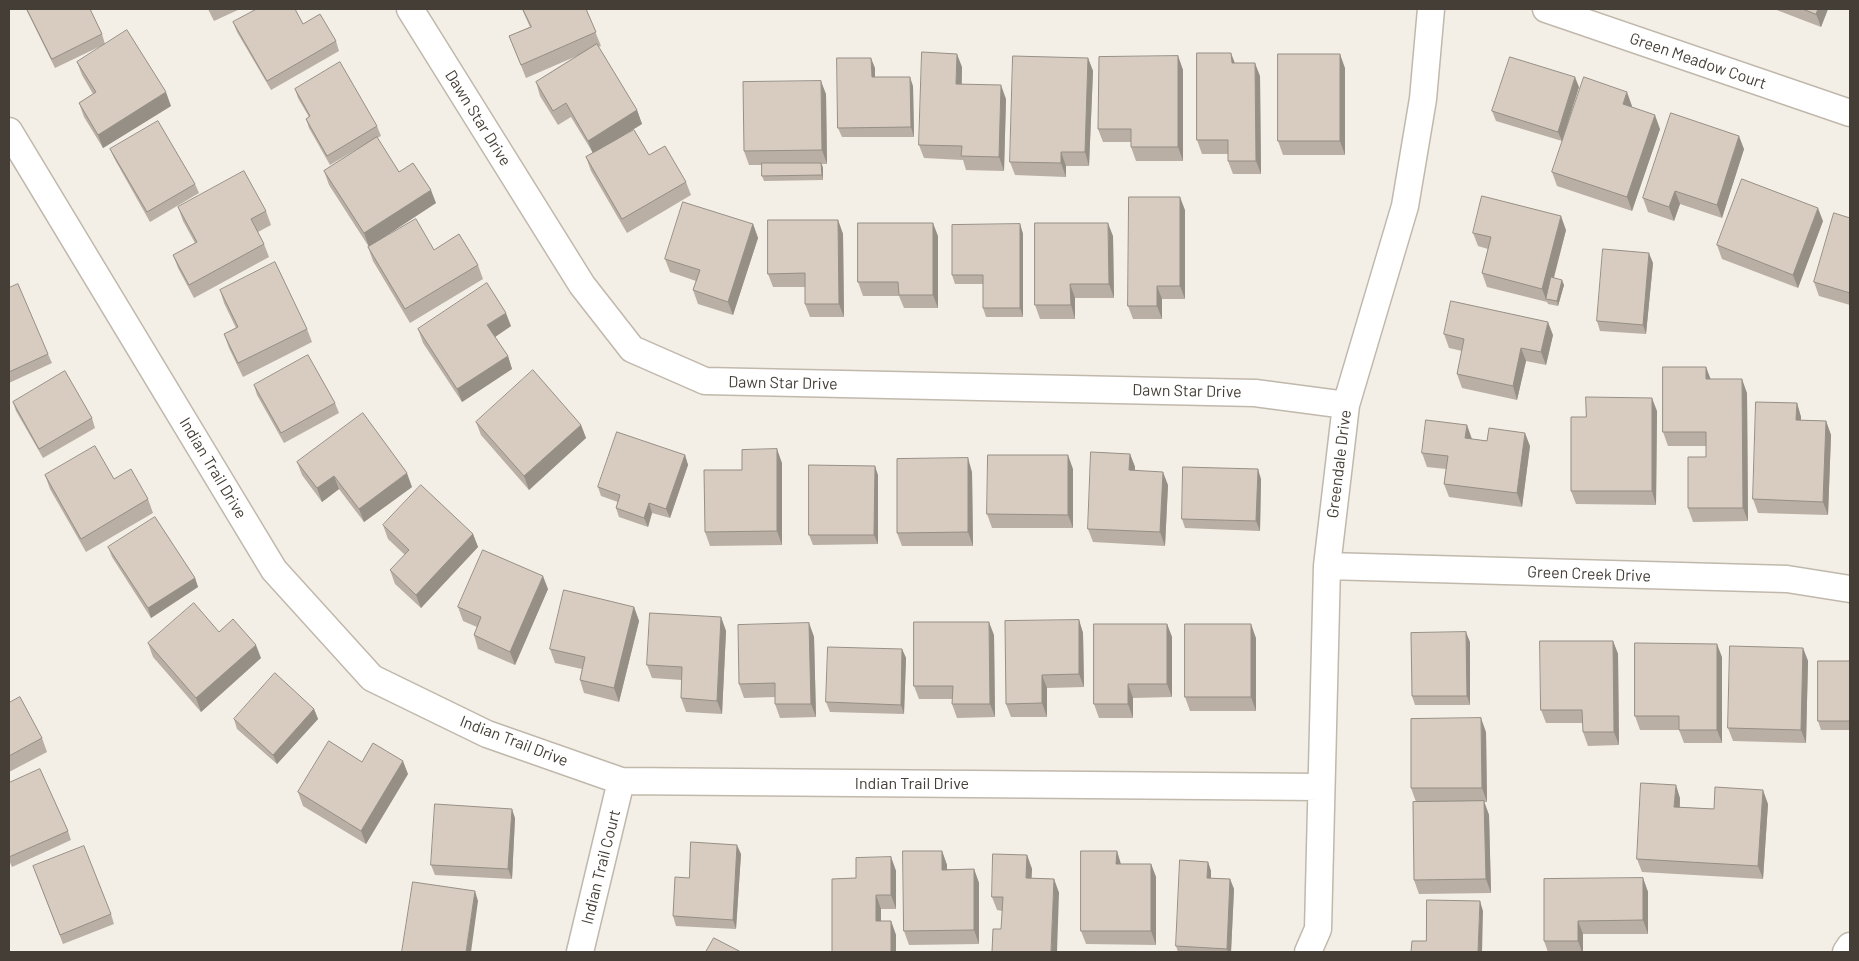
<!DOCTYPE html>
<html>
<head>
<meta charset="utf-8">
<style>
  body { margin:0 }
  #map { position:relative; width:1859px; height:961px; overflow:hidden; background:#f3eee6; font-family:Barlow,sans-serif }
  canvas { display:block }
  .frame { position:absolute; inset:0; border:10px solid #453e36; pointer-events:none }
</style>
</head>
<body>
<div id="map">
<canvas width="1859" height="961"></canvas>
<div class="frame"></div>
</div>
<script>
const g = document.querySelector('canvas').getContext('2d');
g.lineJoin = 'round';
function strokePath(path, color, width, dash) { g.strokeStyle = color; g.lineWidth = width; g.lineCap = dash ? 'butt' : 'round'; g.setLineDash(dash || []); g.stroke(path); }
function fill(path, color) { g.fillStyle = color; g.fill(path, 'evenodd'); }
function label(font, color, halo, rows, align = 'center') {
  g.font = font + ' Barlow,sans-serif'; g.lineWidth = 5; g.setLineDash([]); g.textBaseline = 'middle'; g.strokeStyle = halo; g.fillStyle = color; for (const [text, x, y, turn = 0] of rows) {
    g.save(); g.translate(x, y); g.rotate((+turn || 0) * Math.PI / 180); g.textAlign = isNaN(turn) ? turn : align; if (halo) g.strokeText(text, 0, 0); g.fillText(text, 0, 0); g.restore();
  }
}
const minor = new Path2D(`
  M410 9 582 285 632 349 705 381 1255 393 1346 405
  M1546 9 1850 113
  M9 131 274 570 372 678 487 734 621 781 1320 787
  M1327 566 1787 579 1850 589
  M580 952 621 781
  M1308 952 1318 929 1327 566 1346 405 1405 206 1423 99 1431 9
  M1846 952 1850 946`);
strokePath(minor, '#c1b8ac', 29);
strokePath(minor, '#fff', 26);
fill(new Path2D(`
  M26 9H90L102 34 105 44 55 68Z
  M208 9H240L214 21Z
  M522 9H586L601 46 598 47 637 110 642 124 616 140 649 155 686 182 691 195 627 233 591 171 586 157 593 153 571 117 558 125 540 96 536 82 579 55 526 78 509 36 530 27Z
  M1774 9H1828L1821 27Z
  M233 22 303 24 336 41 339 51 271 90 237 32Z
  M1178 56 1183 70V161H1136L1131 147V142H1103L1098 129Z
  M1088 58 1093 71 1089 166H1066V177L1015 175 1010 162Z
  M77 62 171 106 103 148 84 117 79 103 93 94 82 75Z
  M1235 63 1260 76 1261 174H1233L1228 161V154H1202L1197 140Z
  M962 67V84L1006 99 1004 171 966 170 963 160 924 158 919 145Z
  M875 68V77L913 86 914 137H842L838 128Z
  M1345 68V155H1283L1278 141Z
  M1579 87 1562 141 1496 121 1492 111Z
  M295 89 377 126 381 136 377 138 399 172 436 203 369 247 329 185 324 171 367 143 330 165 309 128 306 119 309 117 298 98Z
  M826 94 827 164H822L823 168V180L764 181 762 176V165H749L744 151Z
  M1632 106V107L1660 129 1632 211 1557 186 1552 172Z
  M110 149 195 184 199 193 150 222 114 158Z
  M1744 149 1722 218 1680 204 1674 221 1648 212 1643 198Z
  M178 207 266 211 271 225 258 232 264 244 269 257 194 298 178 268 173 255 195 243 183 221Z
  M1185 210V299H1162V319H1133L1128 306Z
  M1850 218V305L1819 296 1814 282Z
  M838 220 843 234 844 317H810L805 304V287H773L768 274Z
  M1823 221 1798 288 1722 259 1717 245Z
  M753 224 758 238 733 315 698 304 693 290 696 281 670 272 665 259Z
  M1020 224 1023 234V317H986L983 308V284H955L952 275Z
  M1566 230 1554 278 1564 285 1558 306 1548 304 1547 302 1487 287 1482 273 1488 249 1478 246 1473 233Z
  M938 236V308H904L899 296H863L858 282Z
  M1113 236 1114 298H1075V319H1040L1035 305Z
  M368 247 478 265 483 279 410 323 373 261Z
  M1653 263 1646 334 1600 331 1597 321Z
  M9 288 48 354 52 363 9 383Z
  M220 290 307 329 312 342 243 377 229 348 224 334 236 328 224 303Z
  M511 326 495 337 508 356 512 369 462 402 423 343 418 329Z
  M1444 334 1553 335 1546 365 1526 361 1517 400 1462 388 1457 374 1462 351 1449 348Z
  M1706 367 1710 379 1747 393 1748 521 1693 522 1688 508 1706 457V446H1668L1663 432Z
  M254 385 335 403 339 413 284 443 257 395Z
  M13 402 92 418 95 428 43 458 16 411Z
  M1797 403 1801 417V420L1826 421 1831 435 1828 515 1758 513 1753 499Z
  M1657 411 1656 505 1576 504 1571 491 1586 417Z
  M476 422 581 425 586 438 529 490 481 435Z
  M1472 439 1530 446 1522 507 1449 497 1444 484 1446 469 1427 467 1422 453Z
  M1130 454 1135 467V470L1168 485 1165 546 1093 542 1088 529Z
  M685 455 688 465 670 518 652 513 648 527 619 517 616 508 618 502 601 496 598 487Z
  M297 462 412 487 364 522 339 489 322 502 302 475Z
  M782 463V545L710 546 705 532 742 470Z
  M1073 469V528H992L987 514Z
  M972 472 973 546H902L897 533Z
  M45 475 114 479 148 499 153 513 86 552 50 489Z
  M878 475V544L813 545 809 535Z
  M1261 479 1260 531 1185 528 1182 519Z
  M383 525 473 534 478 547 421 608 395 584 390 570 405 555 388 539Z
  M108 547 195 578 198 587 151 618 112 557Z
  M548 589 515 665 478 649 474 635 477 627 463 621 458 607Z
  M634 607 639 621 619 702 584 693 580 680 582 669 555 663 550 649Z
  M721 617 726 631 722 714 686 712 681 698 682 680 652 678 647 665Z
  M1079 620 1083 633 1084 687 1047 688V717H1011L1006 704Z
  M809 623 814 637 816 717 780 718 775 704V697L744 698 739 684Z
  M1167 624 1172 637V697L1133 698V718H1099L1094 704Z
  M219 632 261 658 201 712 153 657 148 643Z
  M994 635 995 717 957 718 952 704 953 699H919L914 686Z
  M1256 638V711H1190L1185 697Z
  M1613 641 1618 654 1619 745 1588 746 1583 732V723H1546L1541 710Z
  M1470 642V705H1415L1412 696Z
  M1803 648 1808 661 1806 743 1733 741 1728 728Z
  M902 649 906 658 904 714 830 712 826 702Z
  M1722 657V743H1684L1679 730H1640L1635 716Z
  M1850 661V730H1821L1818 721Z
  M9 703 42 738 47 752 9 772Z
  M314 709 318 719 277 764 237 729 234 719Z
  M1486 732 1487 802H1484L1489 815 1491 893 1419 894 1414 880 1416 802 1411 788Z
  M408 774 366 844 303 806 298 792Z
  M9 783 68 831 71 840 12 867 9 860Z
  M1680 798V807L1714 809 1768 804 1763 879 1642 872 1637 859Z
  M515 818 512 879 435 875 431 865Z
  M942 851 947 865V869H974L979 883V944L909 945 904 931Z
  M1117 851 1121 864H1151L1156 877V945L1086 944 1081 931Z
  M741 854 736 929 676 926 673 916 689 878Z
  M1027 855 1032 869 1031 878 1054 879 1059 893 1002 911 997 910 992 897Z
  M891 857 896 871V909H881V921H891L896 935V952L856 878Z
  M1208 862 1211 871V878L1230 879 1234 889 1231 952H1178L1176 946Z
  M33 866 111 914 114 924 63 944Z
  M1643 878 1648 892V934H1583V952H1548L1544 941Z`), '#b9afa4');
fill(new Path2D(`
  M1818 9H1828L1821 27 1816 14Z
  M1231 53 1236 66 1232 63Z
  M957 54 962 67 961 97 956 84Z
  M1340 54 1345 68V155L1340 141Z
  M1178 56 1183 70V161L1178 147Z
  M871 58 875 68V86L872 77Z
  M1088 58 1093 71 1089 166 1085 152Z
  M1255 63 1260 76 1261 174 1256 161Z
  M910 77 913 86 914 137 911 127Z
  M1575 77 1579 87 1562 141 1558 132Z
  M821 81 826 94 827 164 822 150Z
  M1001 85 1006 99 1004 171 999 157Z
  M166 92 171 106 103 148 98 135Z
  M1627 92 1632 106 1628 118 1623 104Z
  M637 110 642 124 593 154 588 141Z
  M1655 115 1660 129 1632 211 1627 197Z
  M1739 136 1744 149 1722 218 1717 205Z
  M1061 152 1066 166V177L1061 163Z
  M821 163 823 168V180L822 175Z
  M431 190 436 203 369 247 364 233Z
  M1675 191 1680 204 1674 221 1669 207Z
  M1180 197 1185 210V299L1180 286Z
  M1818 208 1823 221 1798 288 1793 275Z
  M1561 216 1566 230 1548 299H1546L1542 289Z
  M838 220 843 234 844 317 839 304Z
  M933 223 938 236V308L933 295Z
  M1108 223 1113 236 1114 298 1109 284Z
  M753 224 758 238 733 315 728 302Z
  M1020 224 1023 234V317L1020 308Z
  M1649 253 1653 263 1646 334 1643 325Z
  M1562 280 1564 285 1558 306 1557 301Z
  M1070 284 1075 298V319L1071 305Z
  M1157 286 1162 299V319L1157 306Z
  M506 313 511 326 492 339 487 325Z
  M1548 322 1553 335 1546 365 1541 352Z
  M1521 348 1526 361 1517 400 1513 386Z
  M508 356 512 369 462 402 457 389Z
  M1706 367 1711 380 1706 379Z
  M1742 379 1747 393 1748 521 1743 508Z
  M1652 398 1657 411 1656 505 1652 491Z
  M1797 403 1801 417V434L1796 420Z
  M1826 421 1831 435 1828 515 1823 502Z
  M581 425 586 438 529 490 524 476Z
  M1467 425 1472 439 1470 452 1465 438Z
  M1525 433 1530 446 1522 507 1517 493Z
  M777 449 782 463V545L777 531Z
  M1130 454 1135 467 1134 484 1129 470Z
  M685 455 688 465 670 518 666 509Z
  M1068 455 1073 469V528L1068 515Z
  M968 458 972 472 973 546 968 532Z
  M875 466 878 475V544L874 535Z
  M1258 469 1261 479 1260 531 1256 521Z
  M1163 472 1168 485 1165 546 1160 532Z
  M407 473 412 487 364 522 359 509Z
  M334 476 339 489 322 502 317 488Z
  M649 503 652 513 648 527 644 518Z
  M473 534 478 547 421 608 416 595Z
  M543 576 548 589 515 665 510 652Z
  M195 578 198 587 151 618 148 608Z
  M634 607 639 621 619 702 614 688Z
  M721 617 726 631 722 714 717 701Z
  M1079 620 1083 633 1084 687 1079 674Z
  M989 622 994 635 995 717 990 704Z
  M809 623 814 637 816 717 811 704Z
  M1167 624 1172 637V697L1167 684Z
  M1251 624 1256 638V711L1251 697Z
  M1466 632 1470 642V705L1467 696Z
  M1613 641 1618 654 1619 745 1614 732Z
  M1717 644 1722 657V743L1717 730Z
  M256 645 261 658 201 712 196 698Z
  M1803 648 1808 661 1806 743 1801 730Z
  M902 649 906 658 904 714 901 705Z
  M1042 675 1047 688V717L1042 703Z
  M1128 684 1133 698V718L1128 704Z
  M314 709 318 719 277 764 273 755Z
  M1481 718 1486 732 1487 802 1482 788Z
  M403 761 408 774 366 844 361 831Z
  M1676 785 1680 798 1679 820 1674 807Z
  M1763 790 1768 804 1763 879 1758 866Z
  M1484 801 1489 815 1491 893 1486 879Z
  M512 809 515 818 512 879 508 869Z
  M737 845 741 854 736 929 733 920Z
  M942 851 947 865V883L942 870Z
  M1117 851 1121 865 1116 864Z
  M1027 855 1032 869 1031 892 1026 878Z
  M891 857 896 871V909L891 895Z
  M1208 862 1211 871V888L1207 878Z
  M1151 864 1156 877V945L1151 931Z
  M974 869 979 883V944L974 930Z
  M1643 878 1648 892V934L1643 920Z
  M1054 879 1059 893 1057 952H1051Z
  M1230 879 1234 889 1231 952H1228L1227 949Z
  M475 891 478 901 471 952H466Z
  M876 895 881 909V935L876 921Z
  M1480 901 1483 911 1482 952H1478Z
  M891 921 896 935V952H891Z
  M1578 921 1583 934V952H1582L1578 941Z`), '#968f86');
const building = new Path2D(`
  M27 9H90L102 34 52 59Z
  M257 9H295L303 24 320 14 336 41 267 81 233 22Z
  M523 9H586L596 32 521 65 509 36 531 27Z
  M1803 9H1818L1816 14Z
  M127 30 166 92 98 135 79 103 96 92 77 62Z
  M597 44 637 110 588 141 566 103 553 111 536 82Z
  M922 52 957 54 956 84 1001 85 999 157 961 156 962 146 919 145Z
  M1197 53H1231L1232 63H1255L1256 161H1228V140H1197Z
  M1278 54H1340V141H1278Z
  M1013 56 1088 58 1085 152H1061V163L1010 162Z
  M1178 56V147H1131V129H1098L1099 57Z
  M1510 57 1575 77 1558 132 1492 111Z
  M837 58H871L872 77H910L911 127 838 128Z
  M340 62 377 126 327 156 306 119 310 116 295 89Z
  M1584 77 1627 92 1623 104 1655 115 1627 197 1552 172Z
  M821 81 822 150 744 151 743 82Z
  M1671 113 1739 136 1717 205 1675 191 1669 207 1643 198Z
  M158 121 195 184 147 212 110 149Z
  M634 130 649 155 665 146 686 182 622 219 586 157Z
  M377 137 399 172 413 163 431 190 364 233 324 171Z
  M762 163H821L822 175 762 176Z
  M244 171 266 211 251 219 264 244 189 285 173 255 197 242 178 207Z
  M1742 179 1818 208 1793 275 1717 245Z
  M1482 196 1561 216 1542 289 1482 273 1491 237 1473 233Z
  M1129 197H1180V286H1157V306H1128Z
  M683 202 753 224 728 302 693 290 700 270 665 259Z
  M1834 213 1850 218V293L1814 282Z
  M416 219 434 250 459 234 478 265 405 309 368 247Z
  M768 220H838L839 304H805V273L768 274Z
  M858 223H933V295H899L898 282H858Z
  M1035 223H1108L1109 284H1070L1071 305H1035Z
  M1020 224V308H983V275H952V225Z
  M1603 249 1649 253 1643 325 1597 321Z
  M275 262 307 329 238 363 224 334 238 327 220 290Z
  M1551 277 1562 280 1557 301 1546 299Z
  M487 283 506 313 487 325 508 356 457 389 418 329Z
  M18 284 48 354 9 372V288Z
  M1451 301 1548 322 1541 352 1521 348 1513 386 1457 374 1464 339 1444 334Z
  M308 355 335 403 281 433 254 385Z
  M1663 367H1706V379H1742L1743 508H1688V457H1706V432H1663Z
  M533 370 581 425 524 476 476 422Z
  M65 371 92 418 39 449 13 402Z
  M1586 397 1652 398V491H1571V417H1586Z
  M1756 402 1797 403 1796 420 1826 421 1823 502 1753 499Z
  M363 413 407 473 359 509 334 476 317 488 297 462Z
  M1426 420 1467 425 1465 438 1487 441 1489 428 1525 433 1517 493 1444 484 1448 456 1422 453Z
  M617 432 685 455 666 509 649 503 644 518 616 508 620 495 598 487Z
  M95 446 114 479 131 469 148 499 81 539 45 475Z
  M777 449V531L705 532 704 470H742V450Z
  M1091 452 1130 454 1129 470 1163 472 1160 532 1088 529Z
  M988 455H1068V515L987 514Z
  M968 458V532L897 533V459Z
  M809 465 875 466 874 535H809Z
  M1183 467 1258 469 1256 521 1182 519Z
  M421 485 473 534 416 595 390 570 409 550 383 525Z
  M155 517 195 578 148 608 108 547Z
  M483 550 543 576 510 652 474 635 481 617 458 607Z
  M564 590 634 607 614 688 580 680 585 657 550 649Z
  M194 603 219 632 233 619 256 645 196 698 148 643Z
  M650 613 721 617 717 701 681 698 682 667 647 665Z
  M1079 620V674L1042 675V703L1006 704 1005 621Z
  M914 622H989L990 704H952L953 686H914Z
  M809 623 811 704H775V683L739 684 738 625Z
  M1094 624H1167V684H1128V704H1094Z
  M1185 624H1251V697H1185Z
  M1466 632 1467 696H1412L1411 633Z
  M1540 641H1613L1614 732H1583L1582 710H1541Z
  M1635 643 1717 644V730H1679V716H1635Z
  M1730 646 1803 648 1801 730 1728 728Z
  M828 647 902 649 901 705 826 702Z
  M1818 661H1850V721H1818Z
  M275 673 314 709 273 755 234 719Z
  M20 697 42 738 9 756V703Z
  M1481 718 1482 788H1411V719Z
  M329 741 362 762 373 743 403 761 361 831 298 792Z
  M40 769 68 831 9 857V783Z
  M1641 783 1676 785 1674 807 1714 809 1715 787 1763 790 1758 866 1637 859Z
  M1484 801 1486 879 1414 880 1413 802Z
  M435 804 512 809 508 869 431 865Z
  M691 842 737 845 733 920 673 916 675 877 689 878Z
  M84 846 111 914 60 935 33 866Z
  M903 851H942V870L974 869V930L904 931Z
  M1081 851H1117L1116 864H1151V931H1081Z
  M993 854 1027 855 1026 878 1054 879 1051 952H992L993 929H1001L1003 897H992Z
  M891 857V895H876V921H891V952H832V879L856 878V858Z
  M1180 860 1208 862 1207 878 1230 879 1227 949 1176 946Z
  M1643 878V920L1578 921V941H1544V879Z
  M413 882 475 891 466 952H402Z
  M1427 900 1480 901 1478 952H1411L1412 941H1426Z
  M714 938 741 952H706Z`);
fill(building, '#d7ccbf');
strokePath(building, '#968f86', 1);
label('16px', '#453e36', '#fff', [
  ["Green Meadow Court",1698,61,19],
  ["Dawn Star Drive",478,118,58],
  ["Dawn Star Drive",783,383,1],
  ["Dawn Star Drive",1187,391,1],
  ["Greendale Drive",1339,464,-83],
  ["Indian Trail Drive",213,468,59],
  ["Green Creek Drive",1589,574,2],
  ["Indian Trail Drive",514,741,21],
  ["Indian Trail Drive",912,784],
  ["Indian Trail Court",601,867,-76]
]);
</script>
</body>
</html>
